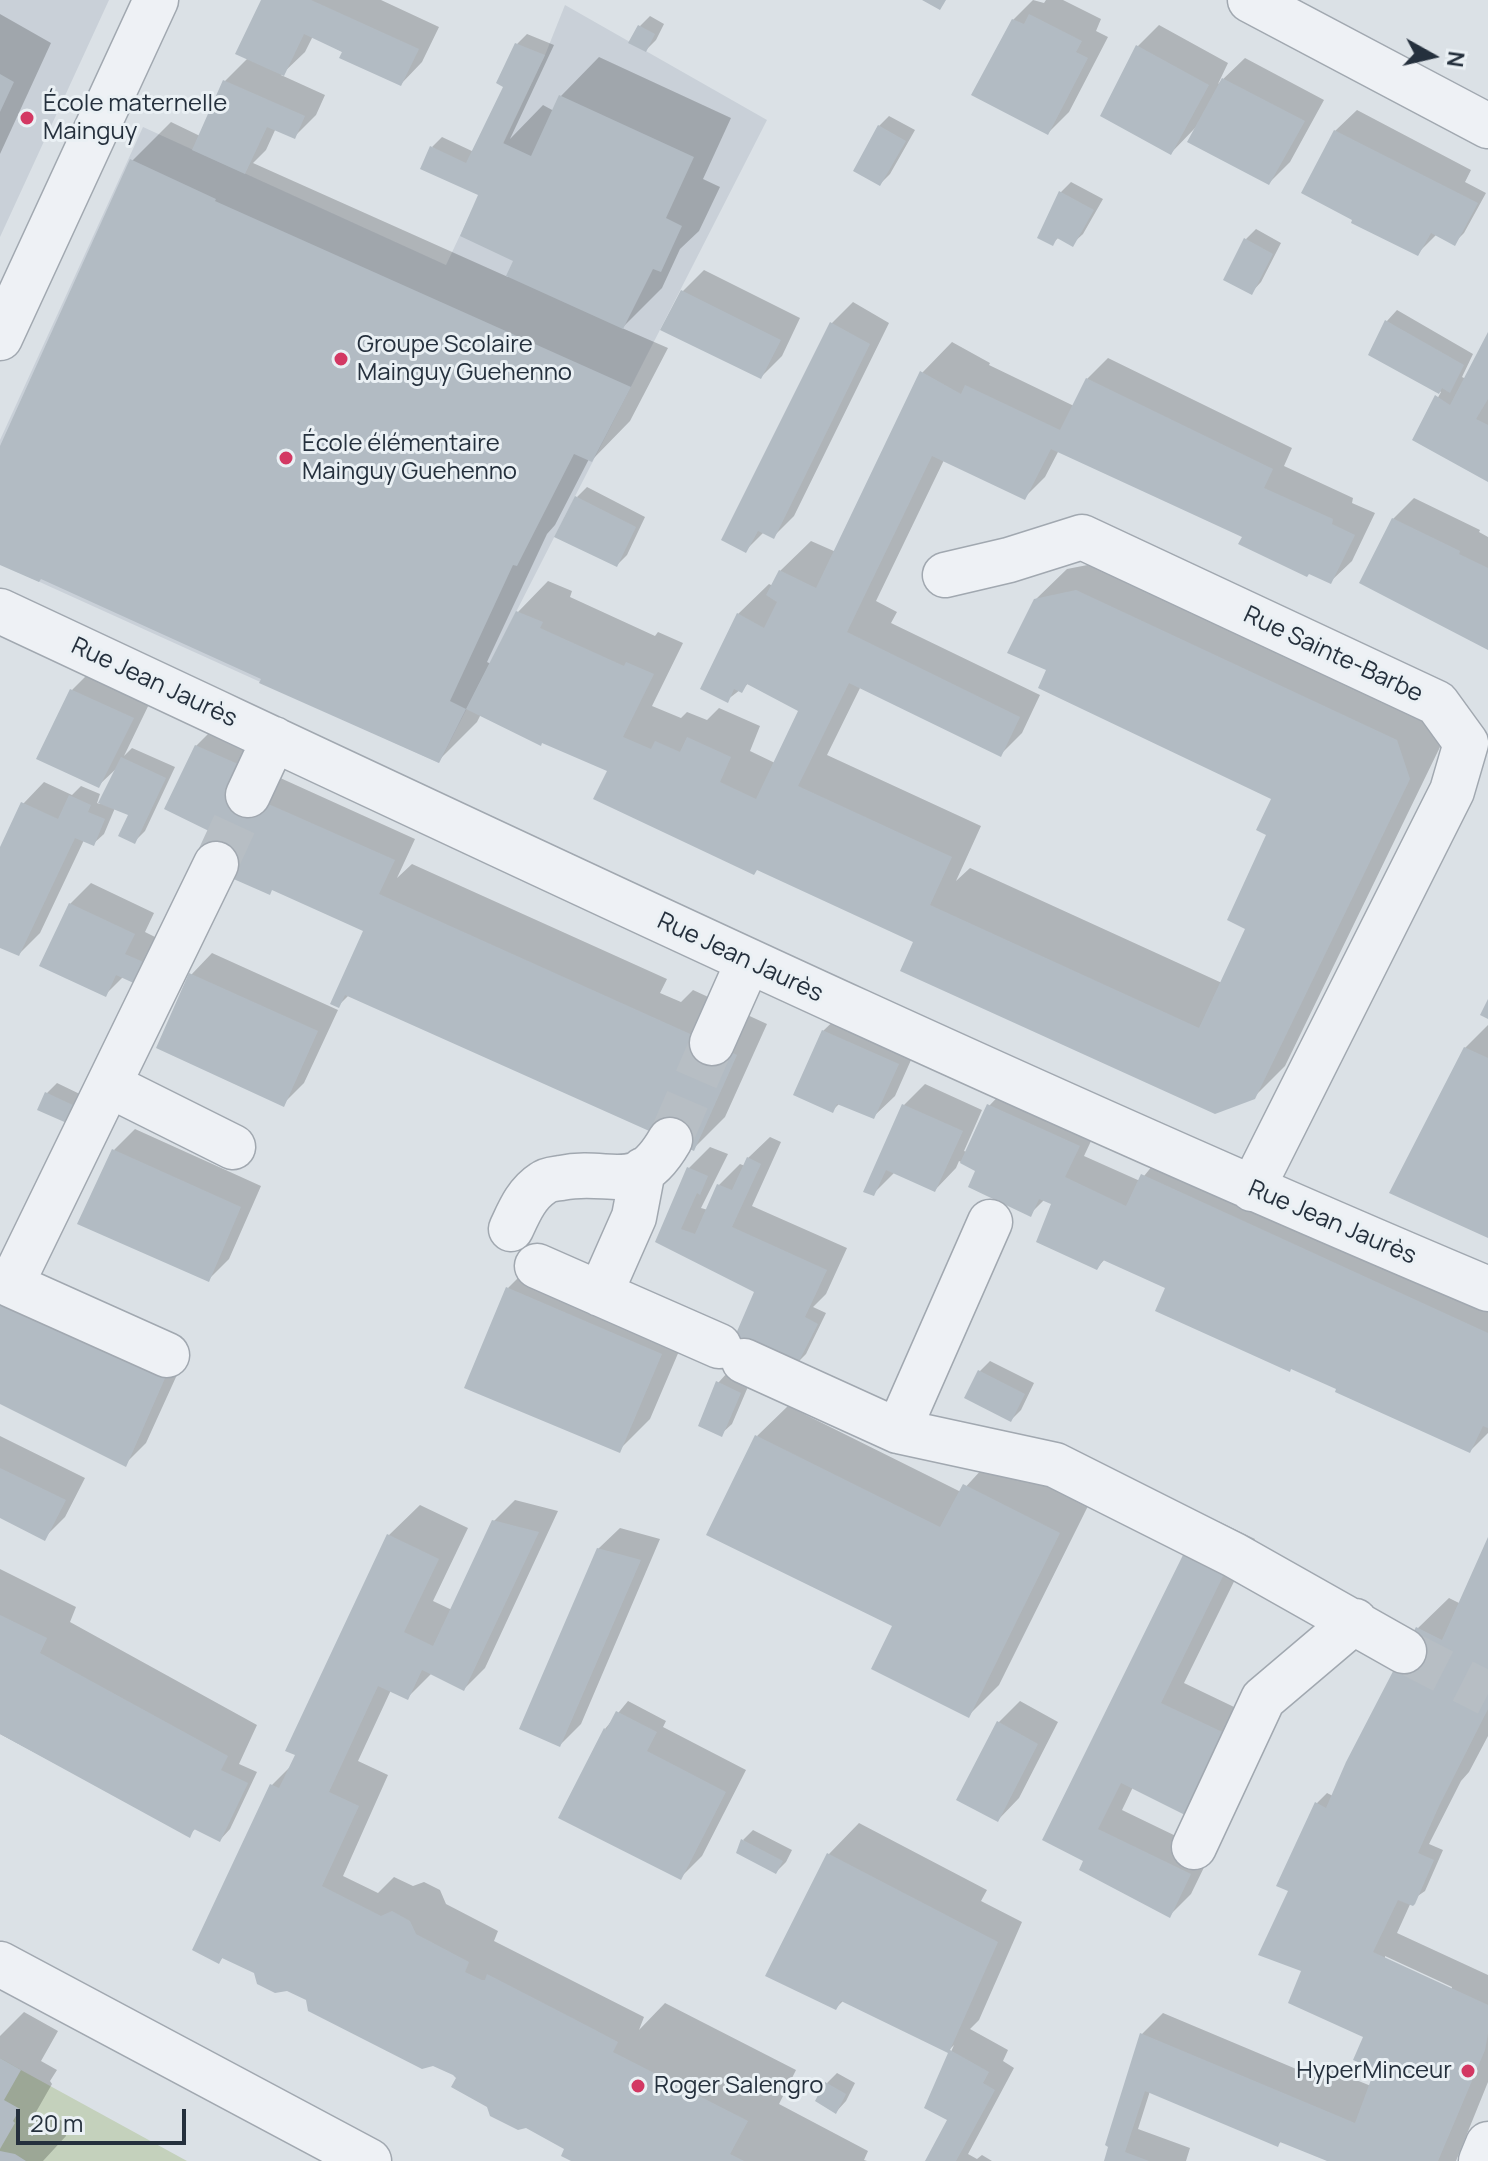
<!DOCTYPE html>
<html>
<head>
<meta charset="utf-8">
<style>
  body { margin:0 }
  #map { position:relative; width:1488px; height:2161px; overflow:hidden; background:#dbe1e6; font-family:Manrope,sans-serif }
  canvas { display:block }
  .north { position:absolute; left:1392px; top:16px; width:80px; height:80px; -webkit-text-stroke:6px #eaf0f4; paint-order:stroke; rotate:98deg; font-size:22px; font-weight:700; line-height:32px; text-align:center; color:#25303d }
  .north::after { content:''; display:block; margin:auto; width:28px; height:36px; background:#25303d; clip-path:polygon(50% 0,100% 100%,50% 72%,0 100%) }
  .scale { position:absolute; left:16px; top:2109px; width:170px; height:36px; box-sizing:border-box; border:4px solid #25303d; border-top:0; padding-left:10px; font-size:24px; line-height:28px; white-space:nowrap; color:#25303d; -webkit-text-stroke:6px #eaf0f4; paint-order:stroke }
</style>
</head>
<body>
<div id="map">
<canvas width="1488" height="2161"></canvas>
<div class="north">N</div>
<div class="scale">20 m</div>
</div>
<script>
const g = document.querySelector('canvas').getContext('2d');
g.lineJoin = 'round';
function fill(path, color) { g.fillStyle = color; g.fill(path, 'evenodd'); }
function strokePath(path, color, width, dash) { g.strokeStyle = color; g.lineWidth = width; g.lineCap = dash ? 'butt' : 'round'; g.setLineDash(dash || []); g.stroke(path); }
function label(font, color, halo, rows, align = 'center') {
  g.font = font + ' Manrope,sans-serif'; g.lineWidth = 6; g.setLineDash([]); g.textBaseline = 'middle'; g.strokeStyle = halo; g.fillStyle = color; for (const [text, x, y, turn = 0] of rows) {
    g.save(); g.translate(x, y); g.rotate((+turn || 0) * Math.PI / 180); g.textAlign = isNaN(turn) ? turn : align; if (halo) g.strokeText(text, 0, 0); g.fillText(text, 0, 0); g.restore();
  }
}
fill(new Path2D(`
  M0 0H109L0 237Z
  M565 5 767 120 439 763 0 564V440L143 127 446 265 545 55Z`), '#c9d0d8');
fill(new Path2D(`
  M0 2058 21 2070 187 2161H0Z`), '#c4d1bc');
fill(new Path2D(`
  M263 0H381L439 27 422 62 401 84 313 36 305 52 281 75 325 95 316 115 295 136 276 128 266 150 253 163 508 277 519 253 485 186 432 147 442 137 474 152 506 86 517 44 527 34 554 45 510 139 543 105 554 111 561 96 599 57 731 118 703 179 720 187 699 231 680 249 662 288 622 328 668 348 630 421 592 460 589 459 555 525 547 534 487 662 491 664 518 612 548 581 572 591 570 597 655 636 658 632 683 643 652 706 681 718 687 712 707 720 719 708 760 726 750 751 775 763 801 711 749 683 727 700 738 614 769 584 773 586 780 571 811 541 836 552 922 373 952 342 990 363 989 365 1074 406 1087 379 1108 358 1292 448 1284 466 1353 498 1352 503 1375 513 1352 561 1330 582 1245 536 1059 450 1045 477 1024 498 944 460 876 601 897 612 891 623 1040 695 1022 733 1001 754 861 686 827 755 981 826 956 881 970 868 1222 983 1248 928 1272 827 1274 798 1048 669 1035 600 1067 569 1108 561 1427 709 1440 747 1285 1066 1254 1097 758 868 609 770 481 714 477 722 438 761 264 678 41 577 0 562V448L132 161 171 122 200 136 225 81 248 58Z
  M1033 0 1044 3 1046 0H1063L1101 19 1096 31 1108 37 1069 112 1048 133 1013 20Z
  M0 14 51 43 0 154Z
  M650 16 664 24 656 40 646 50 640 26Z
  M1159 25 1228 63 1218 84 1245 58 1324 100 1290 162 1269 183 1196 127 1171 153 1102 115 1138 46Z
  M1357 110 1471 170 1465 182 1486 193 1464 233 1454 243 1437 234 1417 254 1335 131Z
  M889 116 915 130 890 174 880 184 879 126Z
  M1071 182 1103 199 1083 234 1072 244 1059 237 1052 244 1060 193Z
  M1256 229 1281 243 1261 282 1251 293 1246 239Z
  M704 270 800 318 782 356 761 377 663 329 683 291Z
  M853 302 889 323 794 516 773 537 764 532 746 550 832 323Z
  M1397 310 1473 354 1462 377 1466 379 1488 336V480L1415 439 1441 392 1370 354 1387 321Z
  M587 487 645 517 627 555 617 565 577 497Z
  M1414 498 1480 530 1479 532 1488 537V647L1393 519Z
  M93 669 153 696 124 756 132 748 175 767 145 831 135 841 130 814 115 808 104 834 93 844 84 840 40 933 19 954 0 946V852L23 804 44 782 72 795 81 786 100 794 97 803 100 804 118 767 99 785 72 690Z
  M217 725 266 747 256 767 415 839 397 878 412 864 667 979 660 993 681 1002 693 990 767 1024 725 1117 694 1148 349 995 339 1005 369 922 218 833 196 746Z
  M91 883 154 913 145 932 167 943 159 962 124 976 105 995 70 904Z
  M212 953 338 1010 304 1083 283 1104 191 975Z
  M845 1010 919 1042 895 1096 873 1117 840 1103 832 1111 823 1031Z
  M1488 1025V1236L1465 1048Z
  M57 1083 86 1097 69 1122 46 1094Z
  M925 1084 982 1110 964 1151 967 1152 989 1106 1010 1084 1099 1124 1084 1156 1140 1181 1153 1165 1488 1301V1433L1470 1451 1168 1287 1105 1259 1097 1268 1054 1203 1045 1199 1030 1214 978 1170 959 1161 956 1168 935 1190 895 1172 873 1194 904 1105Z
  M135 1129 261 1186 229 1259 208 1280 114 1150Z
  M770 1137 781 1142 752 1206 847 1248 826 1294 813 1307 826 1313 806 1354 796 1364 757 1291 658 1241 689 1168 710 1147 728 1154 701 1208 708 1210 719 1185 740 1164 745 1166 748 1158Z
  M538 1258 691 1323 650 1419 619 1450 508 1288Z
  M186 1355 146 1443 125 1464 0 1401Z
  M990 1361 1034 1383 1021 1410 1011 1420 979 1372Z
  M728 1372 750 1382 732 1424 721 1434 718 1383Z
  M788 1406 961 1492 995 1455 1090 1502 999 1685 968 1716 895 1625 757 1436Z
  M0 1436 85 1478 65 1517 44 1538 0 1516Z
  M515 1500 558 1511 485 1668 464 1689 432 1673 407 1698 391 1690 358 1761 388 1775 343 1876 378 1893 394 1877 413 1886 424 1882 440 1890 446 1904 498 1931 494 1941 644 2017 639 2030 665 2003 796 2070 779 2104 868 2151 864 2160 867 2161H576L571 2139 488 2105 454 2073 224 1956 219 1962 194 1949 272 1785 293 1764 389 1535 420 1505 468 1528 433 1601 452 1610 494 1521Z
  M1218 1521 1255 1539 1184 1683 1255 1717 1133 1787 1122 1810 1211 1853 1191 1894 1170 1915 1081 1869 1187 1552Z
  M620 1528 660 1539 581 1724 560 1745 598 1549Z
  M1488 1542V1736L1469 1772 1461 1781 1429 1844 1443 1850 1425 1891 1412 1900 1397 1933 1488 1975V2082L1456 2161H1332L1282 2141 1277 2145 1150 2091 1138 2129 1190 2148 1186 2161H1106L1142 2034 1163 2013 1320 2079 1329 2069 1371 2086 1378 2068 1365 2036 1303 1970 1290 1890 1316 1804 1327 1793 1333 1796 1418 1628 1449 1598 1461 1604ZM1385 1956 1452 1987 1451 1991 1385 1960Z
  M0 1569 76 1607 70 1622 257 1725 239 1764 257 1772 230 1829 220 1840 196 1828 189 1835 0 1734Z
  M628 1701 666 1721 663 1727 746 1770 702 1856 681 1877 605 1729Z
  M1020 1701 1058 1722 1019 1798 998 1820V1723Z
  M859 1823 987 1890 981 1901 1022 1922 979 2020 970 2029 1008 2050 1003 2061 1014 2068 968 2154 977 2159 982 2155 992 2161H927L950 2119 927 2107 954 2045 948 2051 844 2000 836 2008 778 1953 829 1854Z
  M753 1830 792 1850 786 1862 776 1872 743 1840Z
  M24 2012 58 2031 41 2061 57 2070 50 2081 52 2084 36 2112 46 2117 54 2116 62 2121 66 2136 43 2161H0V2036Z
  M837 2073 855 2083 846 2101 836 2112 827 2083Z`), '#0003');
fill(new Path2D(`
  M261 0H311L419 49 401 86 339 58 342 52 304 34 284 76 235 54Z
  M922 0H946L940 10Z
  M1029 14 1082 41 1076 52 1088 58 1048 135 971 95 1012 19 1024 24Z
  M638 25 655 34 646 52 628 43Z
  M515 43 545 55 503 143 531 156 559 95 694 157 666 218 682 226 661 272 653 269 623 329 506 276 513 261 460 236 478 195 420 169 430 146 466 163 503 87 496 83Z
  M1136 45 1209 85 1171 155 1100 116Z
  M0 74 14 82 0 112Z
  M1222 78 1305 121 1269 185 1187 142Z
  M223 80 305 116 295 139 267 127 245 174 192 150Z
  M878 125 906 141 880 186 853 171Z
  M1334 130 1478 203 1455 246 1431 233 1418 256 1351 223 1352 220 1301 193Z
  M130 159 216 199 215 201 631 387 592 462 574 454 517 566 513 565 450 701 466 709 516 611 543 622 540 628 624 666 626 662 654 674 623 737 651 749 655 741 680 752 687 737 731 757 720 782 756 799 798 711 747 684 742 693 734 689 728 703 700 689 737 613 764 628 777 602 766 595 779 570 816 588 920 371 961 394 965 385 1060 430 1086 378 1273 469 1264 488 1333 519 1332 524 1355 535 1331 584 1309 574 1307 577 1238 544 1242 537 1051 449 1025 500 932 456 847 632 1020 717 1001 757 849 683 798 786 952 857 930 905 1199 1028 1245 929 1227 920 1266 835 1256 830 1271 799 1038 688 1046 670 1007 653 1034 599 1076 590 1397 740 1410 779 1255 1099 1215 1114 900 971 913 942 757 870 754 875 593 799 607 771 542 743 541 746 466 709 439 763 259 683 261 679 41 579 39 582 0 565V446Z
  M1059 191 1094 210 1073 247 1057 238 1053 246 1037 238Z
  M1244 238 1273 254 1252 295 1223 280Z
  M681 290 781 340 761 379 660 330Z
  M1385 320 1464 365 1450 393 1442 388 1439 394 1368 355Z
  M830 322 870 344 774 539 758 531 746 553 721 540Z
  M1488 332V399L1476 419 1488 425V482L1412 440 1435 395 1450 405Z
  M575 496 636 527 617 567 554 537Z
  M1392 518 1460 551 1459 554 1488 568V650L1359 583Z
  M70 689 134 718 99 788 36 759Z
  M195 745 247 768 248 795 395 860 379 894 737 1055 694 1151 345 995 339 1008 330 1004 363 931 272 890 270 895 229 877 203 859 215 834 164 809Z
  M121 757 166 778 135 844 118 836 128 815 98 803Z
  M69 795 91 805 88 812 105 819 94 846 75 838 19 956 0 948V847L21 802 58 819Z
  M69 903 135 934 125 954 148 964 138 985 116 975 106 997 39 966Z
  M189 973 318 1031 284 1107 156 1048Z
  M1488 999V1019L1480 1015Z
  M822 1030 899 1064 874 1119 837 1104 833 1113 793 1095Z
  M1464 1047 1488 1058V1238L1389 1193Z
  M45 1092 77 1107 69 1124 37 1110Z
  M902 1104 963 1131 935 1192 886 1170 874 1196 863 1192Z
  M987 1104 1080 1146 1065 1177 1126 1206 1141 1174 1488 1333V1428L1483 1426 1470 1453 1335 1392 1336 1389 1291 1369 1290 1372 1155 1311 1165 1288 1103 1260 1097 1270 1036 1242 1051 1204 1039 1199 1031 1217 968 1187 975 1171 960 1163Z
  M112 1149 241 1207 209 1282 77 1224Z
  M747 1157 761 1164 732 1227 827 1270 805 1317 818 1324 796 1367 735 1336 754 1292 655 1242 687 1167 708 1176 700 1195 697 1193 681 1229 695 1234 717 1184 732 1190Z
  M506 1287 662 1354 620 1453 464 1388Z
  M0 1303 166 1376 126 1467 0 1404Z
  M978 1370 1025 1394 1011 1422 964 1398Z
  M716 1381 741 1393 722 1437 698 1426Z
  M755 1435 940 1527 963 1484 1060 1533 969 1718 871 1669 892 1626 706 1535Z
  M0 1468 66 1500 45 1541 0 1518Z
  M492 1520 539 1532 464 1691 422 1670 408 1700 378 1686 329 1792 359 1806 322 1886 381 1916 392 1911 410 1921 416 1934 469 1962 465 1972 482 1980H485L487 1974 578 2021 618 2042 613 2052 748 2121 730 2154 744 2161H571L561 2156 564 2149 526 2128 518 2130 490 2116 487 2107 451 2087 456 2078 453 2075 433 2066 422 2069 308 2011 306 2000 287 1991 275 1993 257 1984 254 1973 222 1958 219 1964 192 1950 270 1784 279 1788 295 1755 285 1751 387 1534 439 1559 404 1632 433 1646Z
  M1488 1537V1709L1439 1806 1418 1853 1434 1860 1415 1904 1413 1906 1398 1900 1373 1952 1488 2005V2033L1485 2050 1438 2161H1327L1280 2142 1278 2147 1145 2091 1125 2152 1149 2161H1104L1108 2147 1105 2145 1140 2033 1355 2123 1375 2069 1353 2060 1363 2037 1288 2003 1301 1971 1258 1955 1288 1891 1276 1886 1315 1802 1326 1808 1346 1762 1416 1627 1442 1640Z
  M597 1548 641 1560 560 1747 519 1729Z
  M1185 1551 1226 1570 1161 1703 1235 1738 1195 1820 1121 1783 1098 1829 1191 1874 1170 1918 1079 1870 1083 1861 1042 1840Z
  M0 1615 47 1638 40 1653 228 1756 221 1770 248 1783 220 1842 194 1829 190 1838 0 1734Z
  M616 1711 657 1732 647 1751 726 1792 681 1880 558 1818 604 1728 606 1730Z
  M997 1721 1038 1744 998 1822 956 1800Z
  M741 1839 783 1861 776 1874 736 1853Z
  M827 1853 998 1942 950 2050 989 2072 983 2083 995 2090 956 2161H925L947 2120 924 2108 948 2053 841 2001 836 2010 765 1976Z
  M0 2058 21 2070 4 2100 20 2109 13 2121 15 2123 0 2149Z
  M825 2082 846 2094 836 2114 815 2101Z
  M0 2151 15 2154 26 2161H0Z`), '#b2bbc3');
strokePath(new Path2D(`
  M216 864 248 795
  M670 1140 712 1043
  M1404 1651 1488 1694`), '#b7bec4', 44, [44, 22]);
const minor = new Path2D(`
  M1250 0 1488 126
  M0 338 156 0
  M945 575 1009 560 1082 537 1437 703 1466 743 1452 791 1252 1189
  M0 611C494 842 985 1077 1488 1289
  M248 795 274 739
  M712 1043 748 962
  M109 1085 233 1147
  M511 1229C519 1212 526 1194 543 1183 548 1179 555 1179 561 1178 612 1167 636 1199 670 1140
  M537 1266 719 1346
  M600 1294 634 1217 643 1170
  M167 1355 11 1285 216 864
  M744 1361 898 1431 1055 1465 1234 1555 1404 1651
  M898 1431 990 1222
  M1194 1847 1263 1699 1355 1621
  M0 1964 369 2161
  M1481 2161 1488 2144`);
strokePath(minor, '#a1a8b0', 47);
strokePath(minor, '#eef1f5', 44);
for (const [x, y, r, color] of [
  [27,118,8,"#d33863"],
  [341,359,8,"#d33863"],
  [286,458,8,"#d33863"],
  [1468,2071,8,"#d33863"],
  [638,2086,8,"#d33863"]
]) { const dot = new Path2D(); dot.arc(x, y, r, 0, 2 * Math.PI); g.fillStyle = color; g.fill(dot); strokePath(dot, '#eaf0f4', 3); }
label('24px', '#25303d', '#eaf0f4', [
  ["École maternelle",43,104],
  ["Mainguy",43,132],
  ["Groupe Scolaire",357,345],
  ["Mainguy Guehenno",357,373],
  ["École élémentaire",302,444],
  ["Mainguy Guehenno",302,472],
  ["HyperMinceur",1452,2071,"right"],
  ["Roger Salengro",654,2086]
], 'left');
label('24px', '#25303d', '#eaf0f4', [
  ["Rue Sainte-Barbe",1333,655,25],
  ["Rue Jean Jaurès",154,683,25],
  ["Rue Jean Jaurès",740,958,25],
  ["Rue Jean Jaurès",1332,1223,23]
]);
</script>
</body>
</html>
